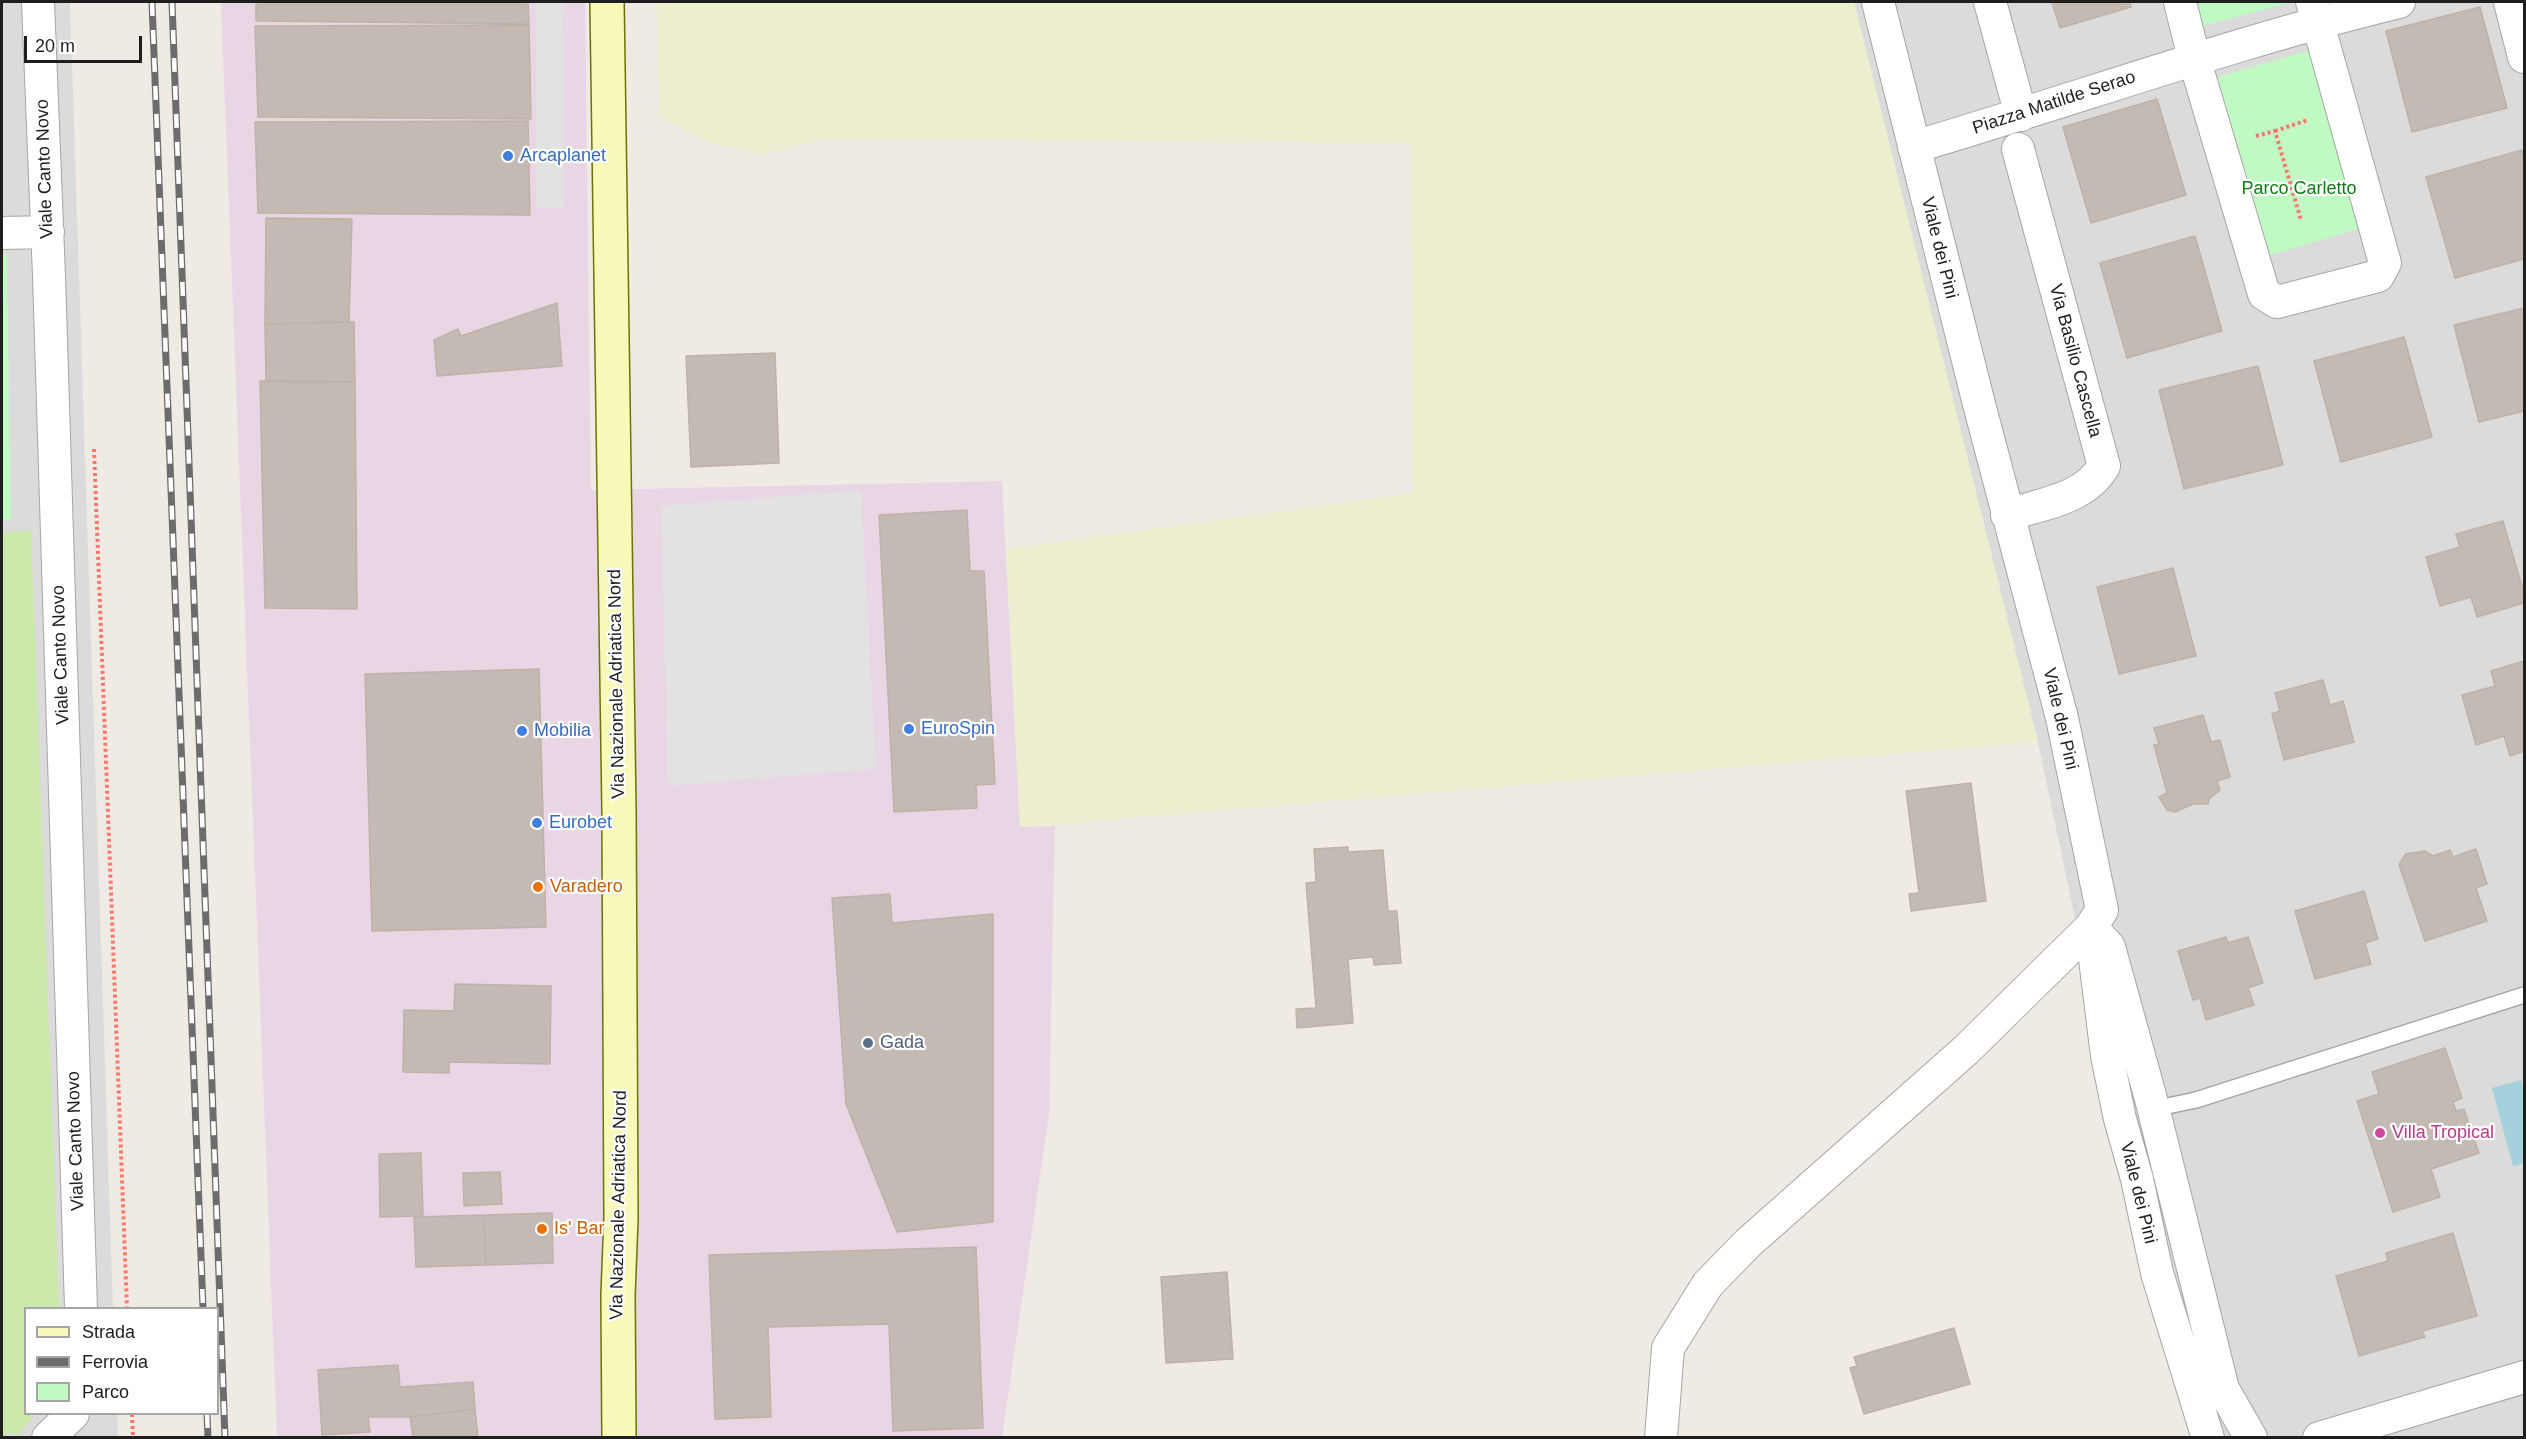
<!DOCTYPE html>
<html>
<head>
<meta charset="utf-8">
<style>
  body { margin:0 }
  #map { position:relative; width:2526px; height:1439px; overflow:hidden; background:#efebe4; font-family:Arial,sans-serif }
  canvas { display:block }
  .frame { position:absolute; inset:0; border:3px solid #1e1e1e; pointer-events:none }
  .legend { position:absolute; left:24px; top:1307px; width:195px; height:108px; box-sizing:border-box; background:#fff; border:2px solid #a5a5a5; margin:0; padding:8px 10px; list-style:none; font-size:18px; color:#1e1e1e }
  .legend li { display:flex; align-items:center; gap:12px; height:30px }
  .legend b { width:30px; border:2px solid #a5a5a5 }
  .scale { position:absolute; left:24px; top:36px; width:118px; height:27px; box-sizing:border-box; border:3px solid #1e1e1e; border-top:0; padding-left:8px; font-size:18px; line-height:21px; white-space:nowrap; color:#1e1e1e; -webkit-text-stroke:4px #fff; paint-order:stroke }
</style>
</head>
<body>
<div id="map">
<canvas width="2526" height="1439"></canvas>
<div class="frame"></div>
<ul class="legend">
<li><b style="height:8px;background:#f7f9b8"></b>Strada</li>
<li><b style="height:8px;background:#6c6c6c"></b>Ferrovia</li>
<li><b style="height:16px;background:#c1f9c4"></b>Parco</li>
</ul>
<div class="scale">20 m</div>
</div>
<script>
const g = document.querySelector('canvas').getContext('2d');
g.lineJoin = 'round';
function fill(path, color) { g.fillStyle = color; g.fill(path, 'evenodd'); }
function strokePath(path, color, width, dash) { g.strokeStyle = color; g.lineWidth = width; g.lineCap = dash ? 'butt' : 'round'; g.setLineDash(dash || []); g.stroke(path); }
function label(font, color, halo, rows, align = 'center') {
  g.font = font + ' Arial,sans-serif'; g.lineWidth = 4.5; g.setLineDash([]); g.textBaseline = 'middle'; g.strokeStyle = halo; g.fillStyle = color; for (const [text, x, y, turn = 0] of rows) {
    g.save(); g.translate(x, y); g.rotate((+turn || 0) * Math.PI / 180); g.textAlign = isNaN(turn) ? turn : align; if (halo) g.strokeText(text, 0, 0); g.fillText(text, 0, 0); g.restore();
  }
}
fill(new Path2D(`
  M2 2H70L113 1308H26V1414H117L118 1437 2 1438Z
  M1854 2H2524V1437H2189L2109 1081 2038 742Z`), '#dcdbdb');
fill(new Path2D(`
  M221 2H585L591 490 1002 481 1020 827 1055 826 1049 1114 1002 1437H277Z`), '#e8d6e5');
fill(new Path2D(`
  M657 2H1854L2038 742 1020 827 1006 549 1413 493 1411 143 825 139 762 154 711 144 658 115Z`), '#eceecf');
fill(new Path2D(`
  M31 530 59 1308H26V1414H34L20 1434 2 1435V533Z`), '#cae9aa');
fill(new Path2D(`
  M2180 2H2292L2188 30Z
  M2315 49 2365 227 2261 258 2213 78Z
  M2 254H7L11 520 2 521Z`), '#c1f9c4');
fill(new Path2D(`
  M536 2H563L564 208H536Z
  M861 490 876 769 668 786 661 506Z`), '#e2e2e2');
fill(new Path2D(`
  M2521 1080 2524 1092V1163L2513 1166 2492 1088Z`), '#a4d1dc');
const building = new Path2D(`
  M256 2H528L529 24 256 21Z
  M2052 2H2130L2131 7 2060 28Z
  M2480 7 2507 108 2412 132 2386 31Z
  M529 25 531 119 258 117 255 26Z
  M2157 99 2186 195 2091 223 2063 127Z
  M528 121 530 215 258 213 255 122Z
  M2522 150 2524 160V259L2455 278 2426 177Z
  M266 218 352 219 349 322 265 324Z
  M2195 236 2222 331 2127 358 2100 263Z
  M557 303 562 366 437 376 434 340 458 329 461 336Z
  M2524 308V411L2479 422 2454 325Z
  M354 322 355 382 266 381 265 324Z
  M2404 337 2432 437 2341 462 2314 361Z
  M775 353 779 463 691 467 686 356Z
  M2258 366 2283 465 2184 489 2159 390Z
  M260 381 355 382 357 609 265 608Z
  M967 510 970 571H984L995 784 976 785 977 808 894 812 879 515Z
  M2503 521 2524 593V603L2477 617 2471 597 2440 606 2426 557 2460 547 2456 534Z
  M2173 568 2196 656 2119 674 2097 587Z
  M2524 661V751L2510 756 2504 736 2476 745 2462 695 2495 686 2491 671Z
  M539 669 546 927 372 931 365 674Z
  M2323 680 2330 705 2343 701 2354 742 2284 760 2272 714 2280 711 2275 693Z
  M2203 715 2211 742 2220 740 2230 777 2217 781 2220 790 2209 799 2208 804H2193L2175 812 2167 810 2159 797 2167 793 2154 745 2159 744 2154 728Z
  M1971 783 1986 901 1911 911 1909 894 1919 893 1906 791Z
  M1348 847V852L1383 850 1388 911H1397L1401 963 1374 965 1373 957 1348 959 1353 1023 1297 1028 1296 1009 1316 1008 1306 883 1316 882 1314 849Z
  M2476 849 2487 884 2476 888 2487 921 2425 941 2399 865 2401 861 2406 854 2425 851 2433 856 2450 850 2453 857Z
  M2364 891 2378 939 2365 943 2371 964 2315 979 2295 911Z
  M890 894 892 923 993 914V1222L897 1232 846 1104 832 898Z
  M2226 937 2228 943 2248 937 2263 983 2248 988 2254 1005 2206 1020 2200 998 2193 1000 2178 951Z
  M455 984 551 986 550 1064 449 1062V1073L403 1072 404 1010 454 1011Z
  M2445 1048 2462 1098 2453 1102 2456 1111 2464 1109 2479 1153 2431 1169 2440 1197 2393 1212 2357 1101 2379 1094 2372 1072Z
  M421 1153 423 1216 380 1217 379 1154Z
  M500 1172 502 1204 464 1206 463 1173Z
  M552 1213 553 1263 486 1265 484 1215Z
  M484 1215 486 1265 416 1267 414 1217Z
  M2453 1233 2477 1316 2422 1331 2425 1337 2359 1356 2336 1276 2388 1261 2386 1253Z
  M976 1247 983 1428 893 1431 889 1324 768 1327 771 1417 715 1419 709 1255Z
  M1227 1272 1233 1359 1166 1363 1161 1277Z
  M1954 1328 1970 1384 1864 1414 1850 1368 1857 1366 1854 1357Z
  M398 1365 400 1387 473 1382 475 1409 410 1417H368L370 1432 322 1435 318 1370Z
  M475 1409 478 1438H413L410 1417Z`);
fill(building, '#c3bab3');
strokePath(building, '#c0b1a6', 1.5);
const service = new Path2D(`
  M2153 1109 2196 1100 2524 995`);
const minor = new Path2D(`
  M38 2 49 276 81 1308
  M1878 2 1979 404 2062 718 2102 910 2091 927 2107 1056 2120 1119 2137 1179 2157 1273 2208 1438
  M1990 2 2021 115
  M2180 2 2194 58 2264 294 2277 302 2378 276 2385 263 2312 2
  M2510 2 2524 57
  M1914 147C2076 99 2235 42 2399 2
  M2 233 48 232
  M2007 515C2042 504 2085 499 2104 466L2018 149
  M48 1438 73 1414
  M1661 1438 1668 1348 1708 1284 1748 1243 1966 1050 2091 927 2109 947 2151 1099 2223 1389 2251 1438
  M2319 1438 2524 1377`);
const secondary = new Path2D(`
  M607 2 619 811 621 1218 618 1295 619 1438`);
strokePath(service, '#a5a5a5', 18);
strokePath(minor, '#a5a5a5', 34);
strokePath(secondary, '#6a7405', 36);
strokePath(new Path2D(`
  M2275 131 2308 120
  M2256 136 2275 131 2301 220
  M94 449 127 1308
  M132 1414 133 1438`), '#f9776b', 4, [3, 3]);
strokePath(service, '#fff', 15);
strokePath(minor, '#fff', 32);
strokePath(secondary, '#f7f9b8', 33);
const rail = new Path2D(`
  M152 2 203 1308
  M172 2 225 1438
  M207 1414 208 1438`);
strokePath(rail, '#6c6c6c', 7);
strokePath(rail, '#fff', 4.5, [14]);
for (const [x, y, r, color] of [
  [508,156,6,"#3f7fe0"],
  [909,729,6,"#3f7fe0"],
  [522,731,6,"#3f7fe0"],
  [537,823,6,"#3f7fe0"],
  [538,887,6,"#e8710a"],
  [868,1043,6,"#5c6f8a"],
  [2380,1133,6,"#d1479c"],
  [542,1229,6,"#e8710a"]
]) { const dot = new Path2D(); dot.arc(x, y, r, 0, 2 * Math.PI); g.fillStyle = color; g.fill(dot); strokePath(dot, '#fff', 2); }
label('18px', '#1e1e1e', '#fff', [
  ["Piazza Matilde Serao",2054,103,-18],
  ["Viale Canto Novo",45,169,-92],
  ["Viale dei Pini",1939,248,76],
  ["Via Basilio Cascella",2075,361,75],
  ["Viale Canto Novo",61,655,-92],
  ["Via Nazionale Adriatica Nord",617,684,-91],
  ["Viale dei Pini",2060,719,77],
  ["Viale Canto Novo",76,1141,-92],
  ["Viale dei Pini",2138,1193,76],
  ["Via Nazionale Adriatica Nord",619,1205,-89]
]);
label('18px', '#366cbe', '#fff', [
  ["Arcaplanet",520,156],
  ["EuroSpin",921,729],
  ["Mobilia",534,731],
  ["Eurobet",549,823]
], 'left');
label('18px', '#0c7c13', '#fff', [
  ["Parco Carletto",2299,189]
]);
label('18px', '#c56008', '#fff', [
  ["Varadero",550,887],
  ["Is' Bar",554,1229]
], 'left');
label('18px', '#4e5e75', '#fff', [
  ["Gada",880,1043]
], 'left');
label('18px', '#b23c85', '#fff', [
  ["Villa Tropical",2392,1133]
], 'left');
</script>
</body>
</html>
